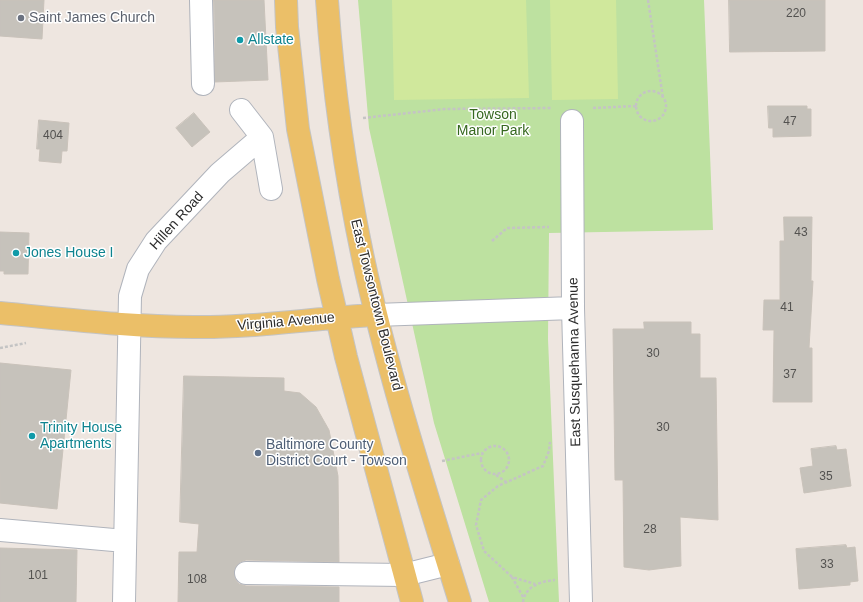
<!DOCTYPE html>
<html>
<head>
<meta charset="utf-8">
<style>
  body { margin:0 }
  canvas { display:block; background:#eee6e0 }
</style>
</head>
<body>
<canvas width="863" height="602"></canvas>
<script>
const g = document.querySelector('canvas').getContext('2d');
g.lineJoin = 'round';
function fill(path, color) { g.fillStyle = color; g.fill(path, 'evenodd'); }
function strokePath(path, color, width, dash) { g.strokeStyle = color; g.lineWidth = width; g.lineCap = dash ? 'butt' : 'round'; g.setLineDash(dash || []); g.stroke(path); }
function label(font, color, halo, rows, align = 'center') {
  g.font = font + ' Arial,sans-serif'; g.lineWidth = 3; g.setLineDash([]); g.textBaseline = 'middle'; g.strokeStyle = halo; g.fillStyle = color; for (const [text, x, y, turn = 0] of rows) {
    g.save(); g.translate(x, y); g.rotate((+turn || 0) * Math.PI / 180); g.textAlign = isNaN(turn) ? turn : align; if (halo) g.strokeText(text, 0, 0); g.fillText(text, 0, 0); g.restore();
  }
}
fill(new Path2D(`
  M358 0H704L713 230 549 233 548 339 559 602H489L434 423 369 128Z`), '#bde1a0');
fill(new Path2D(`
  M392 0H526L529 98 394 100Z
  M550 0H616L618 99 552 100Z`), '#d0e89c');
const building = new Path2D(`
  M0 0H44L42 39 0 36Z
  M214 0H264L268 80 215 82Z
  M729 0H825V51L730 52Z
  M768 106H807V109H811V136L773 137V128H769Z
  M194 113 210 132 192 147 176 128Z
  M39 120 69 123 67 151H62L61 163 39 161 40 149H37Z
  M784 217H812L811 281H813L809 348H812V402H773L774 330H763L764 300H780V241H784Z
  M0 232 29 233 28 274H4V271H0Z
  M644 322H691V334H700V378H716L718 520 680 517 681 566 649 570 624 567 623 480H615L613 329H644Z
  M0 363 71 370 57 509 0 503Z
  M184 376 284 378V391L300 393 316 407 329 430 338 476 339 562 246 560 240 562 236 566 234 573 235 579 239 584 246 586 339 587V602H178L179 552H197L199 524 180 522Z
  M836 446 837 450 846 449 851 486 804 493 800 468 813 466 811 449Z
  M846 545 847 548 855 547 858 581 850 582V585L799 589 796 549Z
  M0 548 77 550 76 602H0Z`);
fill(building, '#c6c2bb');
strokePath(building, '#c9c2ba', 1);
const minor = new Path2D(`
  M201 0 203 84
  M241 110 262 137 271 189
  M572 121 573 308 581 602
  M376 315 573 308
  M0 530 125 541
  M246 573 404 575 448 564
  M124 602 130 296 138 269 156 241 220 173 262 137`);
const major = new Path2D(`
  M286 0 287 27 298 129 328 279 346 357 412 602
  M327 0C333 87 345 173 363 258 388 374 425 489 460 602
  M0 313C65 319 129 327 194 327 255 328 315 318 376 315`);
strokePath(minor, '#b0b4bc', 24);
strokePath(major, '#c4c4c4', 24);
strokePath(new Path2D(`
  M648 0 663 98
  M636 106a15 15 0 1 1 30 0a15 15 0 1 1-30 0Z
  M593 108 636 106
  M363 118 445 109 552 108
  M492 241 507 228 549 227
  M0 348 26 343
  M481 460a14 14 0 1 1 28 0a14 14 0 1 1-28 0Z
  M442 461 482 453
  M496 475 506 482
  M512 577 484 551 476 525 481 500 498 486 543 466 549 451 550 442
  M523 597 512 577 535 584
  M523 602C525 586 542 581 555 580`), '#c4c4c4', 2.5, [3, 2]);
strokePath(minor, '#fff', 22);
strokePath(major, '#ebbf68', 22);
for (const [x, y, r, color] of [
  [21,18,4,"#6b7280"],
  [240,40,4,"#0f9aa8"],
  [16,253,4,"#0f9aa8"],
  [32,436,4,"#0f9aa8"],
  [258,453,4,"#5c6f8a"]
]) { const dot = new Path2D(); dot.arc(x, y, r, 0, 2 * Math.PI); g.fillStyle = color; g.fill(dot); strokePath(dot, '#fff', 1.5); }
label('12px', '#535250', null, [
  ["220",796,14],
  ["47",790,122],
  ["404",53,136],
  ["43",801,233],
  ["41",787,308],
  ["30",653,354],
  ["37",790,375],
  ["30",663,428],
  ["35",826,477],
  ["28",650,530],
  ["33",827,565],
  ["101",38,576],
  ["108",197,580]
]);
label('14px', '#5b616d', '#fff', [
  ["Saint James Church",29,18]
], 'left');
label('14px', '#0d838f', '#fff', [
  ["Allstate",248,40],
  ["Jones House I",24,253],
  ["Trinity House",40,428],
  ["Apartments",40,444]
], 'left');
label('14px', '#36681f', '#fff', [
  ["Towson",493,115],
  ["Manor Park",493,131]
]);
label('14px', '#2d2d2d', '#fff', [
  ["Hillen Road",177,221,-48],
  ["East Towsontown Boulevard",376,305,76],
  ["Virginia Avenue",286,322,-5],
  ["East Susquehanna Avenue",575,362,-91]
]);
label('14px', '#4e5e75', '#fff', [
  ["Baltimore County",266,445],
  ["District Court - Towson",266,461]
], 'left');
</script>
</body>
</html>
